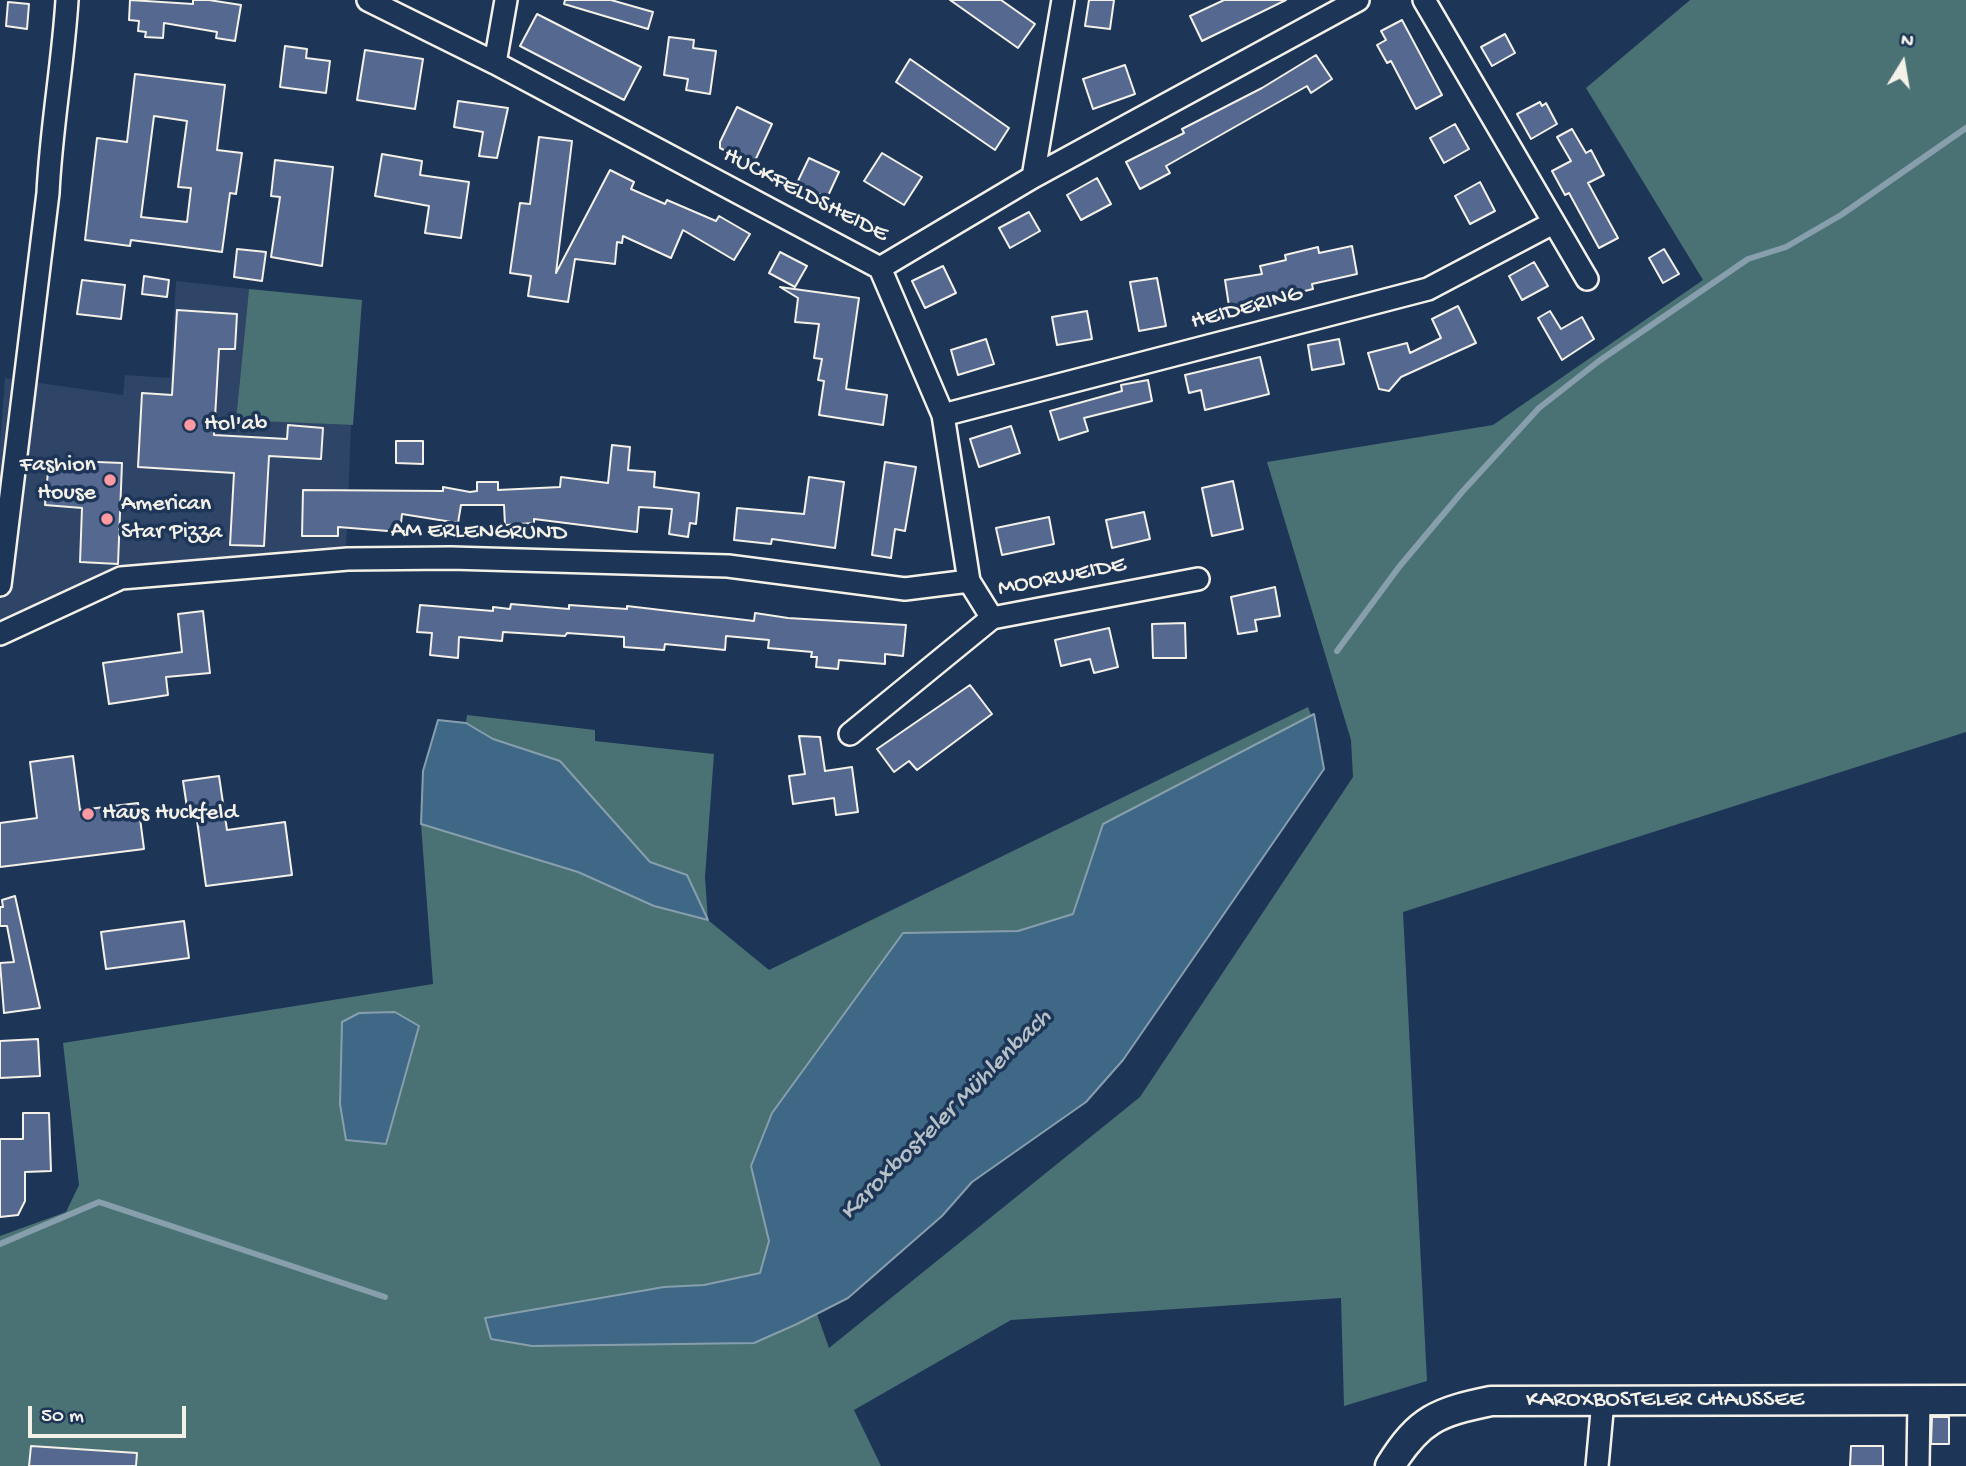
<!DOCTYPE html>
<html>
<head>
<meta charset="utf-8">
<style>
  body { margin:0 }
  #map { position:relative; width:1966px; height:1466px; overflow:hidden; background:#1d3557; font-family:"Gochi Hand",sans-serif }
  canvas { display:block }
  .north { position:absolute; left:1868px; top:28px; width:70px; height:70px; -webkit-text-stroke:5px #1d3557; paint-order:stroke; rotate:11deg; font-size:19px; font-weight:700; line-height:28px; text-align:center; color:#f4f1e8 }
  .north::after { content:''; display:block; margin:auto; width:24px; height:32px; background:#f4f1e8; clip-path:polygon(50% 0,100% 100%,50% 72%,0 100%) }
  .scale { position:absolute; left:28px; top:1406px; width:158px; height:32px; box-sizing:border-box; border:4px solid #f4f1e8; border-top:0; padding-left:9px; font-size:21px; line-height:24px; white-space:nowrap; color:#f4f1e8; -webkit-text-stroke:5px #1d3557; paint-order:stroke }
</style>
</head>
<body>
<div id="map">
<canvas width="1966" height="1466"></canvas>
<div class="north">N</div>
<div class="scale">50 m</div>
</div>
<script>
const g = document.querySelector('canvas').getContext('2d');
g.lineJoin = 'round';
function fill(path, color) { g.fillStyle = color; g.fill(path, 'evenodd'); }
function strokePath(path, color, width, dash) { g.strokeStyle = color; g.lineWidth = width; g.lineCap = dash ? 'butt' : 'round'; g.setLineDash(dash || []); g.stroke(path); }
function label(font, color, halo, rows, align = 'center') {
  g.font = font + ' "Gochi Hand",sans-serif'; g.lineWidth = 7; g.setLineDash([]); g.textBaseline = 'middle'; g.strokeStyle = halo; g.fillStyle = color; for (const [text, x, y, turn = 0] of rows) {
    g.save(); g.translate(x, y); g.rotate((+turn || 0) * Math.PI / 180); g.textAlign = isNaN(turn) ? turn : align; if (halo) g.strokeText(text, 0, 0); g.fillText(text, 0, 0); g.restore();
  }
}
fill(new Path2D(`
  M176 281 249 289 236 419 351 425 346 551 118 570 0 625V442L5 378 123 395 125 375 170 378Z`), '#2e4568');
fill(new Path2D(`
  M1690 0H1966V732L1403 912 1427 1381 1344 1406 1341 1298 1011 1320 854 1410 881 1466H0V1236L66 1212 79 1185 63 1043 433 984 421 824 578 872 654 906 707 920 687 875 650 863 560 761 493 739 466 723 467 715 595 730V741L714 754 705 877 708 920 769 970 1308 707 1311 715 1103 824 1073 914 1018 931 903 933 751 1166 769 1241 760 1273 704 1285 663 1287 485 1318 491 1339 532 1346 754 1343 817 1314 829 1348 1140 1097 1353 777 1351 740 1267 462 1493 425 1703 280 1586 88Z
  M249 289 362 300 353 425 236 420Z`), '#4a7174');
const water = new Path2D(`
  M1314 714 1324 769 1123 1060 1086 1102 972 1182 942 1216 848 1298 797 1324 754 1343 532 1346 491 1339 485 1318 664 1287 704 1285 760 1273 769 1241 751 1166 772 1113 903 933 1018 931 1073 914 1103 824Z
  M438 720 466 723 493 739 560 761 650 862 687 875 708 920 654 906 578 872 421 824 423 771Z
  M395 1012 419 1026 386 1144 346 1140 340 1104 342 1022 359 1013Z`);
fill(water, '#3f6886');
strokePath(water, '#879fad', 2);
strokePath(new Path2D(`
  M1337 651 1399 567 1462 492 1539 408 1599 361 1748 259 1786 247 1841 215 1966 128
  M0 1244 99 1202 385 1297`), '#879fad', 6);
const building = new Path2D(`
  M130 0 193 4V0H209L241 5 235 41 216 38 217 32 164 23 163 38 145 37 146 32 138 31 139 21 129 20Z
  M565 0H611L653 12 648 29 564 4Z
  M950 0H1001L1035 24 1018 48Z
  M1089 0H1114L1110 29 1085 26Z
  M1224 0H1286L1202 41 1190 16Z
  M8 2 29 4 27 29 6 26Z
  M537 14 641 67 624 100 520 46Z
  M1402 20 1442 95 1416 109 1391 61 1387 63 1377 45 1386 40 1381 31Z
  M1505 34 1515 53 1492 66 1481 47Z
  M669 37 694 40 693 48 716 51 710 94 686 90 688 79 664 75Z
  M285 46 307 49 306 58 330 61 326 93 280 87Z
  M365 50 423 59 415 109 357 100Z
  M1316 55 1332 79 1311 93 1307 86 1166 166 1170 173 1140 189 1126 162 1184 133 1182 129 1262 88Z
  M910 59 1009 128 995 150 896 82Z
  M1125 65 1135 94 1093 109 1083 79Z
  M135 74 225 85 217 150 242 153 236 194 230 193 222 252 131 240 130 246 85 240 97 138 127 142ZM154 116 187 121 178 187 191 188 187 222 141 217Z
  M458 101 508 108 497 158 479 156 483 132 454 127Z
  M1540 102 1542 106 1546 103 1557 124 1531 139 1517 114Z
  M737 107 772 124 753 165 720 148V142Z
  M1455 124 1469 149 1444 163 1430 138Z
  M1572 129 1586 153 1591 150 1604 175 1588 183 1618 238 1599 248 1569 193 1565 195 1552 171 1571 161 1557 137Z
  M539 137 572 141 556 273 610 170 634 182 631 189 665 204 667 200 716 221 719 216 750 234 734 260 683 230 671 258 623 236 622 243 617 242 615 264 575 259 568 302 528 296 531 276 510 273 520 203 530 204Z
  M882 153 922 177 904 205 864 181Z
  M382 154 422 161 420 175 469 182 461 238 425 233 429 206 375 196Z
  M809 158 839 172 827 198 797 183Z
  M275 160 333 167 322 266 271 257 280 197 271 196Z
  M1097 178 1111 204 1081 220 1067 195Z
  M1480 182 1495 211 1470 224 1455 196Z
  M1029 212 1040 231 1010 248 999 228Z
  M1352 246 1357 274 1312 284 1313 289 1268 300 1229 306 1225 280 1262 274 1260 266 1286 260 1285 255 1318 247 1319 253Z
  M237 249 266 252 262 281 234 277Z
  M1664 249 1679 274 1663 283 1649 258Z
  M780 252 807 266 795 287 769 273Z
  M1534 262 1548 286 1522 300 1509 276Z
  M943 266 956 293 925 308 912 281Z
  M144 276 169 280 167 297 142 294Z
  M1157 278 1166 326 1139 331 1130 282Z
  M82 280 125 285 121 319 77 314Z
  M780 287 859 298 846 389 887 395 883 425 819 415 824 381 818 380 822 359 814 358 819 324 795 322 798 298Z
  M1458 306 1476 343 1401 377 1389 391 1379 389 1368 353 1407 343 1410 353 1441 338 1432 319Z
  M177 310 237 314 235 349H219L214 435 287 439 288 425 323 428 321 459 269 456 264 546 230 545 234 473 138 467 142 393 172 395Z
  M1087 311 1092 339 1057 345 1052 317Z
  M1550 311 1561 329 1582 317 1594 339 1562 360 1538 318Z
  M986 339 994 364 958 375 951 350Z
  M1339 339 1344 364 1312 370 1308 345Z
  M1260 357 1269 394 1205 410 1201 390 1189 393 1185 375Z
  M1148 380 1152 401 1084 418 1088 431 1059 440 1050 411 1122 391 1121 385Z
  M1011 426 1020 453 979 467 970 439Z
  M396 441H423V464L396 463Z
  M612 445 630 447 628 470 655 472 654 487 699 493 696 524 690 523 688 537 669 534 672 509 639 507 637 532 534 519V523L505 525 504 505H461L458 523 402 514 400 532 338 527V536H302L303 490 443 491V487L470 492 477 491V482H498V490L560 487 561 477 608 483Z
  M49 460 122 463 118 564 80 562 82 508 45 505Z
  M885 462 916 467 905 531 895 529 891 558 872 555Z
  M809 477 844 482 835 548 772 539 771 544 734 540 737 508 804 514Z
  M1233 481 1243 529 1212 536 1202 488Z
  M1144 512 1150 539 1112 548 1106 520Z
  M1049 517 1054 544 1002 555 996 528Z
  M1275 587 1280 616 1255 620 1257 631 1238 634 1231 597Z
  M511 604 569 609V605L627 609V606L754 621 755 613 788 618 906 625 903 656 885 654V664L839 660 838 669 816 667 817 657H811L812 652 768 648 769 640 726 636 725 650 665 644 664 650 624 647V637L567 633 565 636 503 632 502 641 459 637 458 658 430 655 432 633 417 632 420 605 493 611V607L510 609Z
  M203 611 210 673 166 677 168 695 109 704 103 663 182 652 178 614Z
  M1185 623 1186 658H1153L1152 624Z
  M1109 628 1118 667 1094 673 1090 659 1061 666 1055 640Z
  M970 685 992 714 917 770 909 761 894 772 877 749Z
  M799 736 820 737 825 771 852 767 858 812 836 815 834 798 793 804 789 776 805 774Z
  M73 756 80 810 138 803 144 849 0 867V823L37 818 30 762Z
  M219 776 227 830 285 822 292 875 206 886 196 813 188 814 183 781Z
  M15 896 40 1008 4 1013 0 963 14 962 7 926H0V907H3L2 900Z
  M184 921 189 958 106 969 101 932Z
  M38 1039 40 1076 0 1078V1041Z
  M23 1113H49L51 1171 25 1172V1201L18 1215 0 1217V1139H23Z
  M1932 1417H1949V1444H1931Z
  M31 1446 137 1453 136 1466H29Z
  M1851 1446H1883V1466H1850Z`);
fill(building, '#556990');
strokePath(building, '#f4f1e8', 2);
const minor = new Path2D(`
  M368 0 495 63 880 268
  M1424 0 1587 279
  M495 63 506 0
  M1033 177 1063 0
  M880 268 1033 177 1358 0
  M880 268 943 415 969 581 992 618
  M943 415 1428 289 1553 223
  M0 585 48 193C51 128 63 65 67 0
  M0 634 121 578 348 559 451 558 728 566 905 589 969 581
  M850 734 992 618 1198 579
  M1597 1466 1603 1401
  M1918 1466 1919 1400`);
const tertiary = new Path2D(`
  M1390 1466C1419 1419 1438 1412 1491 1401L1966 1400`);
strokePath(minor, '#f4f1e8', 26);
strokePath(tertiary, '#f4f1e8', 33);
strokePath(minor, '#1d3557', 21);
strokePath(tertiary, '#1d3557', 28);
for (const [x, y, r, color] of [
  [190,425,7,"#ff9aa2"],
  [110,480,7,"#ff9aa2"],
  [107,519,7,"#ff9aa2"],
  [88,814,7,"#ff9aa2"]
]) { const dot = new Path2D(); dot.arc(x, y, r, 0, 2 * Math.PI); g.fillStyle = color; g.fill(dot); strokePath(dot, '#1d3557', 2.5); }
label('24px', '#f4f1e8', '#1d3557', [
  ["HUCKFELDSHEIDE",805,196,27],
  ["HEIDERING",1247,309,-15],
  ["AM ERLENGRUND",479,533,1],
  ["MOORWEIDE",1062,578,-11],
  ["KAROXBOSTELER CHAUSSEE",1665,1401]
]);
label('24px', '#f4f1e8', '#1d3557', [
  ["Hol'ab",204,425],
  ["Fashion",96,466,"right"],
  ["House",96,494,"right"],
  ["American",121,505],
  ["Star Pizza",121,533],
  ["Haus Huckfeld",102,814]
], 'left');
label('italic 26px', '#b5c1c6', '#1d3557', [
  ["Karoxbosteler Mühlenbach",947,1116,-45]
]);
</script>
</body>
</html>
